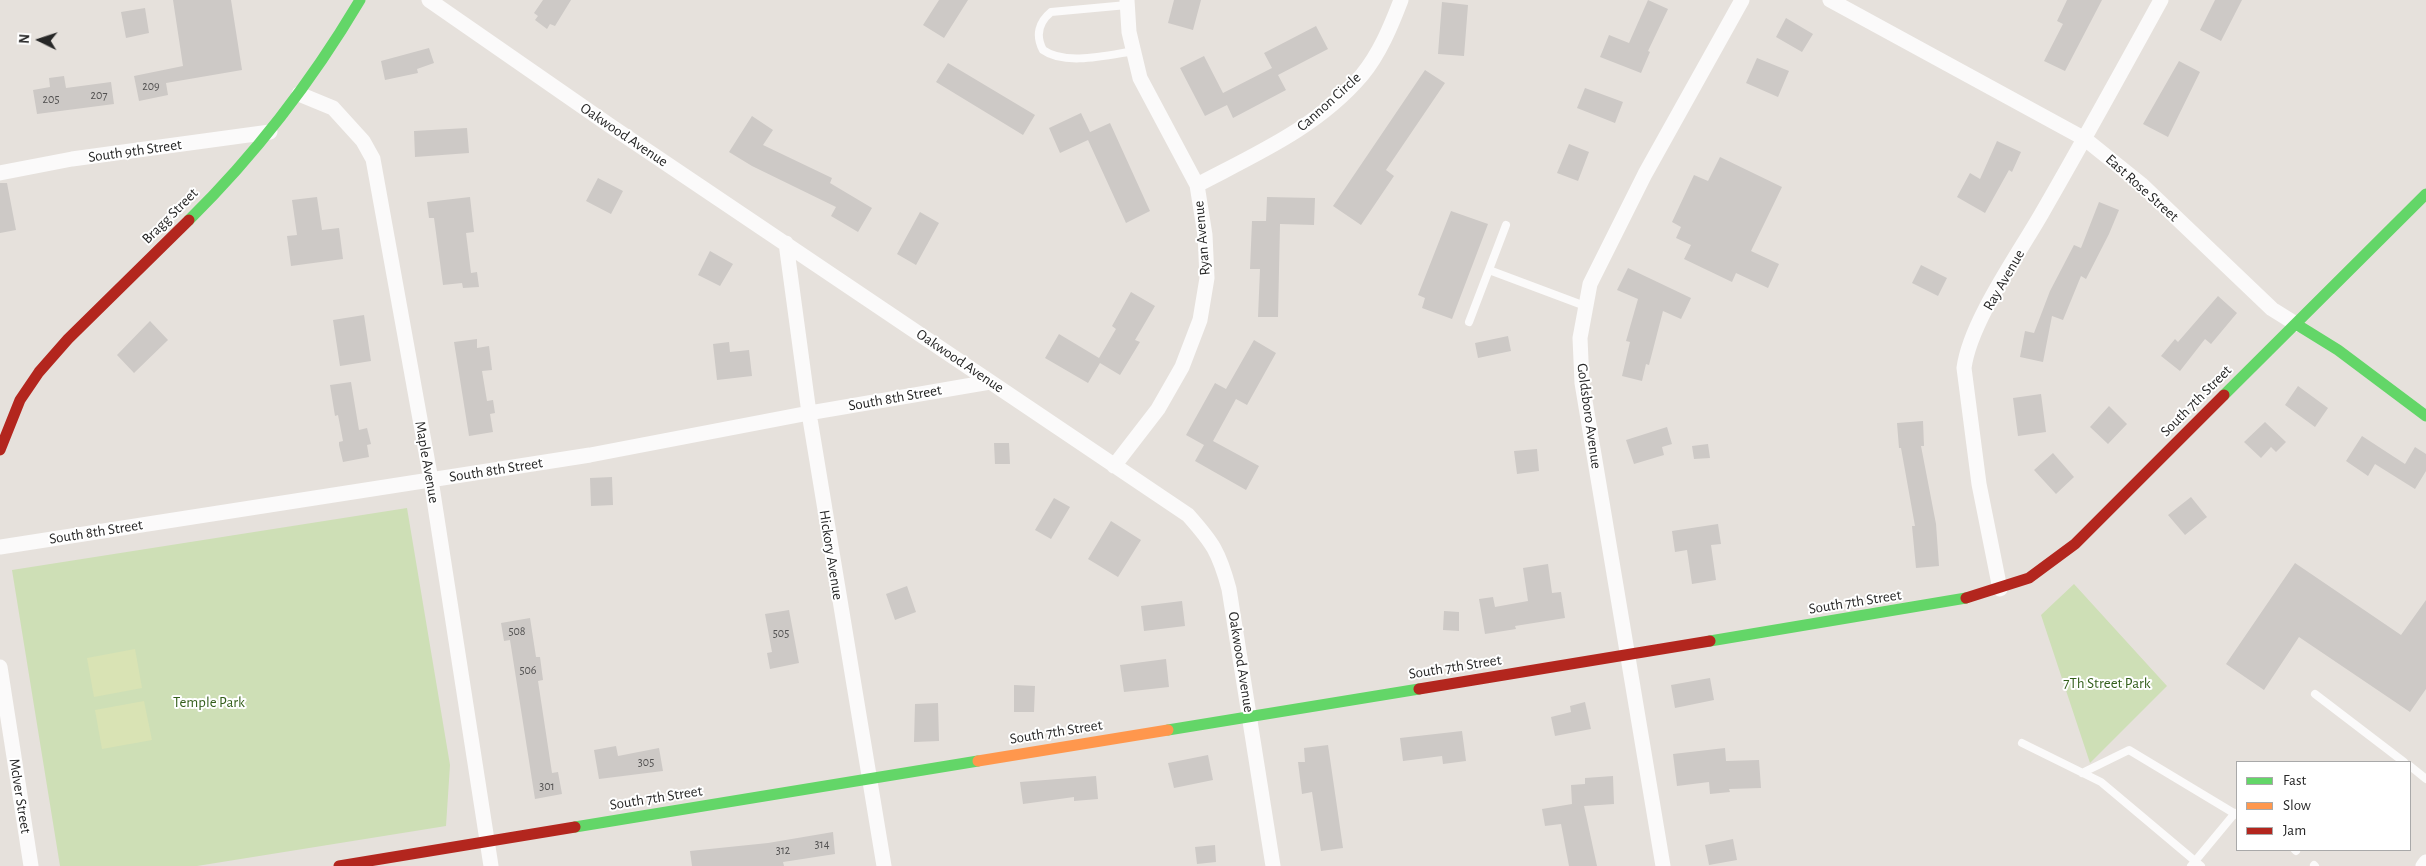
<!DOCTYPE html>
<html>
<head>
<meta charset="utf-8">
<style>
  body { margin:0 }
  #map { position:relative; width:2426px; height:866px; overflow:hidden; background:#e6e1dc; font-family:"Alegreya Sans",sans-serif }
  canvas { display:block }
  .legend { position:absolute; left:2236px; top:761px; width:175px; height:90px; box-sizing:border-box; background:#fff; border:1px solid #a9a9a9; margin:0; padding:6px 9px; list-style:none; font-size:15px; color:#272727 }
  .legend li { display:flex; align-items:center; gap:10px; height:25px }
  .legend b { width:25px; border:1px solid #a9a9a9 }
  .north { position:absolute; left:15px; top:15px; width:50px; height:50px; -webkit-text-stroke:4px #fff; paint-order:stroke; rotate:274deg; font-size:14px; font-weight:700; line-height:20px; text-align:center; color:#272727 }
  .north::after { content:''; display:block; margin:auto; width:18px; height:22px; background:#272727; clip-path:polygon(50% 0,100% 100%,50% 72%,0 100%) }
</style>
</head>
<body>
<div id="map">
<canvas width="2426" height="866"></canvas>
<ul class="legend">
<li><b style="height:6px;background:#63d668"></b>Fast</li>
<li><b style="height:6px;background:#ff974d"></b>Slow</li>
<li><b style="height:6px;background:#b3261e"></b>Jam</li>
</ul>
<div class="north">N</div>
</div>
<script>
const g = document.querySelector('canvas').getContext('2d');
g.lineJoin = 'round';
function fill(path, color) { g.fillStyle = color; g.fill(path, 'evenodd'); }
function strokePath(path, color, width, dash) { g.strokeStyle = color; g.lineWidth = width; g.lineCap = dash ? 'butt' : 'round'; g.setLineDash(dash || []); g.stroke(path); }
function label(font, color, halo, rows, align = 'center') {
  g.font = font + ' "Alegreya Sans",sans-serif'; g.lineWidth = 4; g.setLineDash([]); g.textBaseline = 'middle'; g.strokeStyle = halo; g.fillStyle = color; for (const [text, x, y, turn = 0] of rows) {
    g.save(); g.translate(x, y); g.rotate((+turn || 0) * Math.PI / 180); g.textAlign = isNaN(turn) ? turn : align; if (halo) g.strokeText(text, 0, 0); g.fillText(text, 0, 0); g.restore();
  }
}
fill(new Path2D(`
  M407 508 450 765 446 826 197 866H60L12 570Z
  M2074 584 2167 686 2090 763 2041 615Z`), '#cedfb6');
fill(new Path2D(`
  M135 649 142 688 94 697 87 658Z
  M144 701 152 740 102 749 95 710Z`), '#d9e3b4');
fill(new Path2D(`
  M173 0H231L242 70 166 83 168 95 139 101 134 76 183 66Z
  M543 0H571L555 26 550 24 547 29 535 20 538 16 534 13Z
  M939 0H968L944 38 923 25Z
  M1174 0H1201L1193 30 1168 23Z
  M1648 0 1668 9 1648 51 1650 52 1641 73 1600 57 1609 35 1629 43Z
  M2067 0H2102L2065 71 2044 61 2063 24 2057 21Z
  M2215 0H2242L2221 41 2200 30Z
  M1442 2 1468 5 1464 56 1438 54Z
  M145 8 149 33 126 38 121 12Z
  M1786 18 1813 34 1802 52 1776 37Z
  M1316 26 1328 49 1278 75 1286 90 1233 118 1227 105 1205 116 1180 68 1204 56 1223 93 1272 68 1264 53Z
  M429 48 434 63 417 69 418 73 385 80 381 61Z
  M1757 58 1789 71 1778 97 1746 83Z
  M2179 61 2200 72 2168 137 2143 124Z
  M948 63 1035 115 1023 135 936 82Z
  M1425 70 1445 83 1386 170 1394 176 1361 225 1333 206Z
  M64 76 66 88 111 82 114 104 37 114 33 90 50 87 49 78Z
  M1585 88 1623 102 1615 123 1577 108Z
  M1081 113 1090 132 1110 123 1150 211 1126 223 1088 140 1060 153 1049 128Z
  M752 116 773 130 763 145 832 178 830 183 872 208 858 232 831 216 836 207 752 166 729 152Z
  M467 128 469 153 415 157 414 131Z
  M1997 141 2021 152 2012 172 2009 170 1985 213 1957 197 1970 173 1980 179Z
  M1569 144 1589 152 1578 181 1557 173Z
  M1720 157 1782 187 1751 251 1779 264 1768 288 1736 273 1732 282 1684 259 1691 245 1676 238 1681 227 1672 222 1694 175 1708 181Z
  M598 178 623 191 611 214 586 201Z
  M0 183H7L16 230 0 233Z
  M317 197 322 230 339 228 343 259 291 266 287 236 297 235 292 200Z
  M470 197 474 232 466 233 471 273 477 272 479 287 463 288 462 283 443 285 434 218H429L427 202Z
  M1267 197 1315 198 1314 225 1280 224 1278 317H1258L1260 269H1250L1252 221H1266Z
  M2099 202 2119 210 2109 234 2086 279 2081 276 2063 320 2052 316 2043 362 2020 357 2025 331 2034 333 2050 291 2074 245 2081 248Z
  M1451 211 1488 224 1452 319 1422 308 1425 298 1418 295Z
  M920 212 939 223 916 265 897 254Z
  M710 251 733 264 720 286 698 275Z
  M1921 265 1947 278 1938 296 1912 283Z
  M1628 268 1691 298 1681 319 1663 311 1649 365 1646 364 1642 381 1622 376 1630 342 1626 341 1638 299 1617 290Z
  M1131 292 1155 306 1135 340 1140 342 1120 375 1100 363 1088 383 1045 358 1059 334 1099 358 1116 329 1112 326Z
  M2218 296 2237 313 2211 344 2205 339 2180 371 2161 356 2175 339 2178 342Z
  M364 315 371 361 340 366 333 320Z
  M150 321 168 340 134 373 117 355Z
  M1508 336 1511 351 1478 358 1475 343Z
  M477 339V348L489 346 492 370 482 371 487 401 493 400 495 413 490 414 493 432 469 436 454 342Z
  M1254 340 1276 353 1247 405 1236 399 1213 441 1259 466 1246 490 1195 461 1204 445 1186 435 1215 383 1226 389Z
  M729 342 730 352 749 350 752 376 717 380 713 344Z
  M351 382 359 430 367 428 371 444 367 445 369 457 343 462 339 445V442L343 441 338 415 335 416 330 385Z
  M2298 386 2328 408 2315 427 2285 405Z
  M2041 394 2046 432 2018 436 2013 398Z
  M2109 406 2127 424 2108 444 2090 427Z
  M1923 421 1924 446H1921L1936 524 1939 566 1916 568 1912 526H1915L1901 448H1899L1897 423Z
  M2265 422 2286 442 2276 452 2271 447 2261 458 2244 442Z
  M1667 427 1672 444 1662 447 1664 455 1634 464 1626 440Z
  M2362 436 2405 464 2415 447 2426 454V471L2415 489 2375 464 2368 476 2346 461Z
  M994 443H1009L1010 464H995Z
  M1708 444 1710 458 1694 459 1692 446Z
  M1537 449 1539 471 1517 474 1514 451Z
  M2053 453 2074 477 2056 494 2034 470Z
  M612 477 613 505 591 506 590 478Z
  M2191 497 2207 517 2185 535 2168 515Z
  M1054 498 1070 507 1051 539 1035 530Z
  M1111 521 1141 540 1118 577 1088 559Z
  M1718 524 1721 544 1711 545 1716 580 1692 584 1687 550 1675 552 1672 531Z
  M2295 563 2401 635 2426 600V689L2410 712 2299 637 2264 690 2226 664Z
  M1548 564 1552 593 1561 592 1565 618 1515 626 1516 629 1485 634 1479 599 1493 597 1495 607 1528 601 1523 568Z
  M907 586 916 612 895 620 886 594Z
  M1182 601 1185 626 1144 631 1141 606Z
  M789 610 799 663 770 669 767 653 772 652 765 614Z
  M1444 611 1459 612V631L1443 630Z
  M530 618 536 657H540L543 680 538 681 552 773 558 772 562 794 535 799 510 640 504 641 501 623Z
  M1166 659 1169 687 1124 692 1120 665Z
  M1710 678 1714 700 1675 708 1671 685Z
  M1014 685 1035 686 1034 712H1014Z
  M1585 702 1591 729 1555 736 1551 717 1571 712 1570 706Z
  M938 703 939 741 914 742 915 704Z
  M1462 731 1466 761 1443 764 1442 756 1403 761 1400 738Z
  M1328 745 1343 848 1321 851 1312 792 1302 794 1298 762H1305L1304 748Z
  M616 746 618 756 659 748 663 771 599 779 594 750Z
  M1725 748 1726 761 1759 760 1761 788 1729 789 1730 792 1710 794 1709 782 1677 786 1673 754Z
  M1208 755 1213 780 1174 788 1168 763Z
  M1096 776 1098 799 1074 801V797L1023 804 1020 782Z
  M1613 776 1614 804 1584 806 1597 866H1569L1561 824 1545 826 1542 809 1572 804 1571 785 1585 784V778Z
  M833 832 835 854 783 862 784 866H692L690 851 768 843Z
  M1733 839 1737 860 1709 865 1705 845Z
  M1215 845 1216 862 1197 864 1195 847Z`), '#cdc9c6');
strokePath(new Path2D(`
  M1127 5 1051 12C1039 22 1035 35 1043 50 1065 66 1108 55 1134 51
  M1489 270 1585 306
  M1469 322 1506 225
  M2315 694 2404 762
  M2022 743 2101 782 2201 866
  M2410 766 2426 779
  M2082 773 2129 750 2237 815
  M2295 850 2296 851
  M2314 865 2315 866
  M2191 866 2235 813`), '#fbfafa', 8);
strokePath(new Path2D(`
  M429 0 612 127 1188 515C1213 543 1219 552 1229 589L1273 866
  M1830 0 2085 139 2141 184 2272 309 2296 324
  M299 94 333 108 363 141 373 159 431 480 491 866
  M0 173 72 159 270 132
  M1197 185C1256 154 1318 127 1362 75 1380 53 1391 26 1401 0
  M786 243 809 413 884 866
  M1114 466 1158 409 1182 367 1200 320 1207 278 1205 235 1197 185 1140 78 1129 32 1127 0
  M0 547 590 455 809 413 990 382
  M2000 589 1979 484 1964 368C1970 322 2018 255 2042 213 2083 142 2122 71 2161 0
  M0 667 31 866
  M1663 866 1582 383 1580 338 1590 284 1645 174 1742 0
  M2423 866 2426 862`), '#fbfafa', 15);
strokePath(new Path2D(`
  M189 220C256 154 312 81 360 0
  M2296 324 2338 350 2426 416
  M2224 395 2426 194
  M1710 641 1966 598
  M1168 730 1419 689
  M575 827 978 761`), '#63d668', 11);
strokePath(new Path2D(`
  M978 761 1168 730`), '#ff974d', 11);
strokePath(new Path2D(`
  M0 450 20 400 39 372 68 339 189 220
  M1966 598 2029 578 2075 544 2224 395
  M1419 689 1710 641
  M339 866 575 827`), '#b3261e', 11);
label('12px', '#515050', null, [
  ["209",151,86],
  ["207",99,95],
  ["205",51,99],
  ["508",517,631],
  ["505",781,633],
  ["506",528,670],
  ["305",646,762],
  ["301",547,786],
  ["314",822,844],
  ["312",783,850]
]);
label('15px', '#272727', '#fff', [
  ["Cannon Circle",1329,102,-42],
  ["Oakwood Avenue",624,135,34],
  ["South 9th Street",135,151,-8],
  ["East Rose Street",2142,188,42],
  ["Bragg Street",170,216,-45],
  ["Ryan Avenue",1202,238,-95],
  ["Ray Avenue",2004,280,-60],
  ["Oakwood Avenue",960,361,34],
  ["South 8th Street",895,398,-10],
  ["South 7th Street",2196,401,-45],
  ["Goldsboro Avenue",1589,416,82],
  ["Maple Avenue",427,462,80],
  ["South 8th Street",496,470,-9],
  ["South 8th Street",96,532,-9],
  ["Hickory Avenue",831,555,81],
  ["South 7th Street",1855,602,-9],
  ["Oakwood Avenue",1241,662,81],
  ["South 7th Street",1455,667,-9],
  ["South 7th Street",1056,732,-9],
  ["McIver Street",20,796,81],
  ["South 7th Street",656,798,-9]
]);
label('15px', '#345f1c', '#fff', [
  ["7Th Street Park",2107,683],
  ["Temple Park",209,702]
]);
</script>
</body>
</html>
